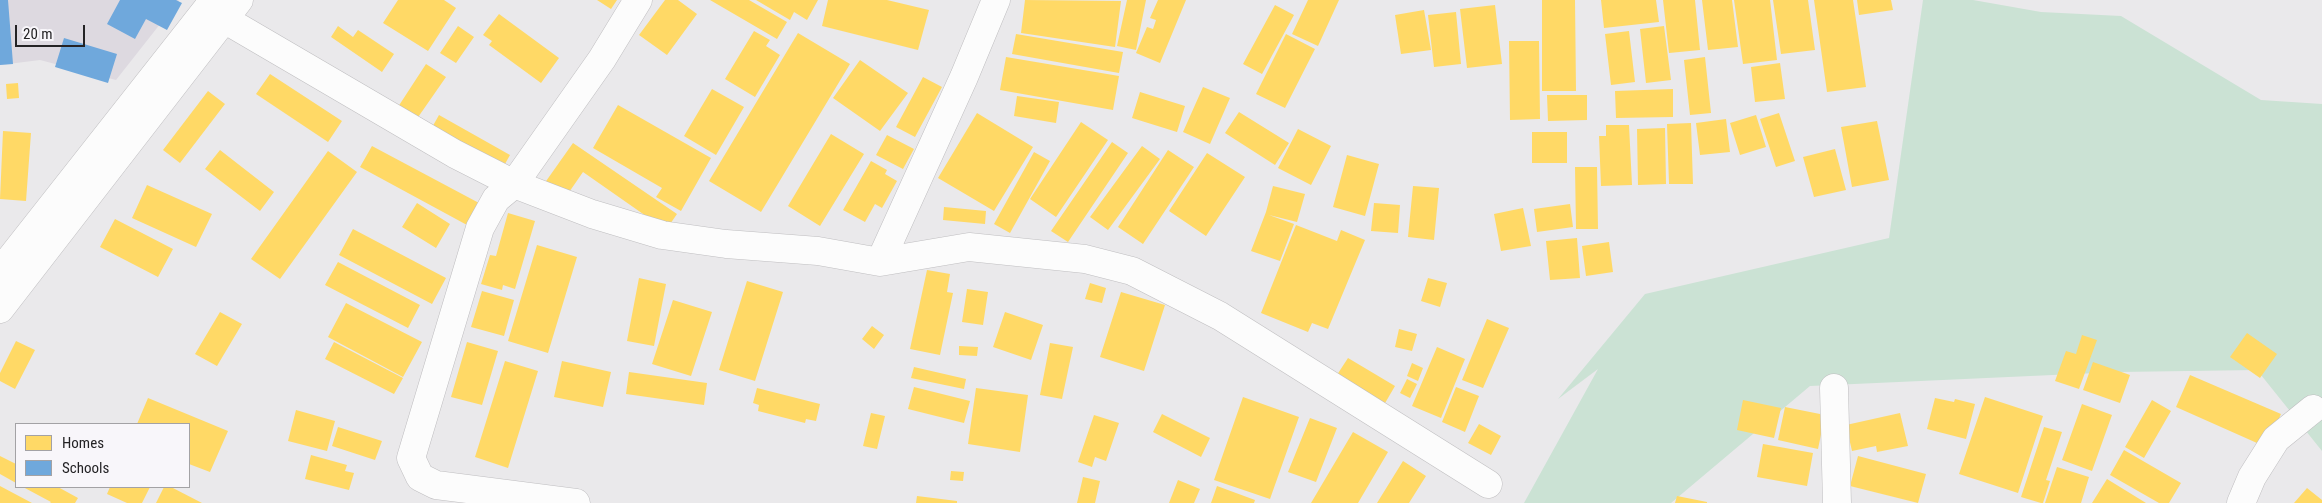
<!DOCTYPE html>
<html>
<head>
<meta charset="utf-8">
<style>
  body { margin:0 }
  #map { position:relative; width:2322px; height:503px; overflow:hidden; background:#eae9eb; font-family:"Roboto Condensed",sans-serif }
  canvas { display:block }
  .legend { position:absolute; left:15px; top:423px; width:175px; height:65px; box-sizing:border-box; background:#f8f6fa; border:1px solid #a3a2a5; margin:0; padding:6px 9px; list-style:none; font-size:15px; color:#242325 }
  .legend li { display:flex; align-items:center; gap:10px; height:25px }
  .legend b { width:25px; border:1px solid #a3a2a5 }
  .scale { position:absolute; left:15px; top:25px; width:70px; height:22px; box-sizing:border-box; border:2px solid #242325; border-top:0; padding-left:6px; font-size:15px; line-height:18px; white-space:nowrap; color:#242325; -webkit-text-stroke:4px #f8f6fa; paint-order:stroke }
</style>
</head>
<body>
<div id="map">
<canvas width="2322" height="503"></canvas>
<ul class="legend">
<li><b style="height:14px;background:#ffd966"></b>Homes</li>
<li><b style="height:14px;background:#6fa8dc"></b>Schools</li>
</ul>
<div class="scale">20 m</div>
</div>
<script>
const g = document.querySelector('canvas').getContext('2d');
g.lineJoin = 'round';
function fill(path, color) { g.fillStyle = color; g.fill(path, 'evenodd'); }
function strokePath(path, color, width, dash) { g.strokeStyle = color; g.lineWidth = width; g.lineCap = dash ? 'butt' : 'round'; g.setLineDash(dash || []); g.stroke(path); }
fill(new Path2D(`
  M0 0H179L116 80 40 60 0 65Z`), '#ddd9e0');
fill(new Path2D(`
  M1923 0H1973L2041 12 2121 16 2261 100 2322 104V451L2257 370 2119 372 1810 386 1671 503H1524L1598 369 1558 399 1645 294 1889 238Z`), '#cbe2d4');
fill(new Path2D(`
  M398 0H444L456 8 428 51 383 23Z
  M597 0H617L611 9Z
  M665 0H678L697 14 667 55 639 35Z
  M710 0H749L787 22 777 39Z
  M756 0H818L807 20 794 12 790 20Z
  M828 0H887L929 10 918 50 822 26Z
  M1025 0 1121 1 1115 47 1021 33Z
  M1127 0H1146L1136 50 1117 46Z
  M1158 0H1186L1160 63 1136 53 1147 27 1153 29 1156 20 1150 18Z
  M1308 0H1339L1318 46 1292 34Z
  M1542 0H1575L1576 91H1542Z
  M1601 0H1656L1659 22 1604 28Z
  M1663 0H1695L1700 50 1669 53Z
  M1702 0H1732L1738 47 1708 50Z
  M1734 0H1770L1777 60 1743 64Z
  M1773 0H1808L1815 50 1781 54Z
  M1814 0H1853L1866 87 1827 92Z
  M1857 0H1891L1893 10 1859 15Z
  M1275 5 1294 15 1262 74 1243 64Z
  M1495 5 1502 64 1467 68 1460 9Z
  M1424 10 1431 50 1401 54 1395 15Z
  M1456 12 1461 64 1434 67 1428 15Z
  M499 14 559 58 541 83 489 45 492 41 483 35Z
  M338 26 353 37 358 30 394 54 382 72 331 37Z
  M458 26 474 37 456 63 440 53Z
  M1664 26 1671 80 1646 83 1640 29Z
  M754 31 770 40 766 46 780 55 755 97 725 79Z
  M1629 31 1635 82 1611 85 1605 34Z
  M798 33 850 64 761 212 709 181Z
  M1016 34 1123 52 1119 73 1012 54Z
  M1286 34 1315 49 1285 108 1256 94Z
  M1509 41H1539L1540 119 1510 120Z
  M1006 57 1119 76 1113 110 1000 90Z
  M1705 57 1711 113 1690 115 1684 60Z
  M860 60 908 93 880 131 833 98Z
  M1780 63 1785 99 1755 102 1751 67Z
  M426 64 446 77 414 123 396 110Z
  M270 74 342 121 328 142 256 94Z
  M923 77 942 87 915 137 896 127Z
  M18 83 19 98 7 99 6 84Z
  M1203 87 1230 98 1210 144 1183 132Z
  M712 89 744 107 716 155 684 136Z
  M1673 89V117L1616 118 1615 91Z
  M208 91 225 104 180 163 163 150Z
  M1140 92 1185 106 1177 132 1132 118Z
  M1547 95H1587V120L1548 121Z
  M1017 96 1059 102 1056 123 1014 116Z
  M618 105 711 158 681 211 656 197 662 188 593 148Z
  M1239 112 1289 143 1275 165 1225 133Z
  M977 113 1033 147 994 211 938 178Z
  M1779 113 1795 161 1776 167 1760 119Z
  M439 115 510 155 501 171 430 131Z
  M1756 115 1766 147 1740 155 1730 123Z
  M1726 119 1730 152 1700 155 1696 123Z
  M1877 121 1889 180 1852 187 1841 127Z
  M1081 122 1108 140 1056 217 1030 199Z
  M1691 123 1693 184H1669L1667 124Z
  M1606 125H1629L1632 185 1601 186 1599 136H1606Z
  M1665 128 1666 184 1638 185 1637 129Z
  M1298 129 1331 146 1311 185 1278 168Z
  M3 131 31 133 26 201 0 199Z
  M1532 132H1567V163H1532Z
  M831 134 864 154 820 226 788 206Z
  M887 135 914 149 903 169 876 155Z
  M1112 142 1128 153 1068 242 1051 231Z
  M573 143 677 214 666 230 583 172 565 198 544 184Z
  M372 146 479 203 467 225 360 167Z
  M1142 146 1160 159 1108 230 1090 217Z
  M1835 149 1846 190 1814 197 1803 157Z
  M220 150 274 192 260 211 205 169Z
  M1168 150 1194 167 1143 244 1118 227Z
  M328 151 357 172 280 279 251 259Z
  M1034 152 1050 161 1010 233 994 224Z
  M1207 153 1245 177 1206 236 1169 211Z
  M1347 155 1379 164 1365 216 1333 207Z
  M871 161 887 170 885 174 897 181 882 208 875 204 865 222 843 210Z
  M1575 167H1597L1598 229H1576Z
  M147 185 212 214 196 247 132 218Z
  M1273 186 1305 194 1297 222 1269 215 1294 224 1280 261 1251 251 1266 212Z
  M1413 186 1439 188 1434 240 1408 237Z
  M417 203 450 224 436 248 402 227Z
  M1374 203 1400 205 1398 233 1371 231Z
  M1570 204 1573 227 1537 232 1534 209Z
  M944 207 986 211 985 224 943 220Z
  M1523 208 1531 246 1501 251 1494 214Z
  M508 213 535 221 515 289 503 285 502 290 481 284 490 255 496 256Z
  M115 219 173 249 158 277 100 247Z
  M1296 225 1337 241 1341 230 1365 240 1328 329 1312 323 1308 332 1261 313Z
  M353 229 446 278 432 304 339 255Z
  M1577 238 1580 278 1550 280 1546 241Z
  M1609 242 1613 272 1586 276 1582 246Z
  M537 245 577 257 548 353 508 341Z
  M338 262 420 305 408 328 325 285Z
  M927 270 950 274 947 292 953 293 940 355 910 349Z
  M639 278 666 284 654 346 627 341Z
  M1428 278 1447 283 1440 307 1421 301Z
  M747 281 783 292 755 381 719 370Z
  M1090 283 1106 288 1102 303 1085 299Z
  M967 289 988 292 983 325 962 322Z
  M482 291 514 300 504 336 471 327Z
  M1121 292 1165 305 1144 371 1100 357Z
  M673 300 712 312 691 376 652 364Z
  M346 303 422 342 403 377 328 337Z
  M220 312 242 324 217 366 195 354Z
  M1005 312 1043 325 1031 360 993 347Z
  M1487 319 1509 328 1483 388 1462 380Z
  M872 326 884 335 874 349 862 339Z
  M1399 329 1417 334 1412 351 1395 347Z
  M2247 333 2277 354 2260 378 2230 357Z
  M2082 335 2097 340 2079 389 2055 381 2066 351 2076 354Z
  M16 341 35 350 15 389 0 381V373Z
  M334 342 403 378 394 394 325 359Z
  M467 342 498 351 482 405 451 397Z
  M1050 343 1073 347 1062 399 1040 395Z
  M959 346 978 347 977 356 959 355Z
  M1437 347 1465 359 1441 418 1412 406Z
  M1348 358 1395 386 1381 410 1333 381Z
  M505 361 538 371 508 468 475 457Z
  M562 361 611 372 603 407 554 397Z
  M2093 362 2130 375 2120 403 2083 390Z
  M1412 363 1423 368 1418 381 1407 376Z
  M914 367 966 379 964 389 911 378Z
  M629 372 707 383 704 405 626 394Z
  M2190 375 2281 414 2266 447 2176 407Z
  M1407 379 1417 384 1410 398 1400 393Z
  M914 387 970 401 964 423 908 409Z
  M1456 387 1479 396 1465 432 1442 422Z
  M757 388 820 404 816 421 806 419 805 423 758 411 759 405 753 403Z
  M976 388 1028 395 1020 452 968 444Z
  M1243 397 1299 417 1270 499 1214 480Z
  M1985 397 2043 416 2018 493 1959 474Z
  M148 398 228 431 210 472 189 464V424H137Z
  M1935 398 1954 402 1955 399 1975 404 1966 439 1927 429Z
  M1743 400 1781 408 1774 438 1737 430Z
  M2152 400 2171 411 2144 458 2125 447Z
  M2082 404 2112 415 2092 471 2062 460Z
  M1785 407 1825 415 1818 449 1778 440Z
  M296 410 335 421 327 451 288 441Z
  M871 413 885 416 877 449 863 446Z
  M1900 413 1908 446 1877 452 1876 446 1852 451 1846 425Z
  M1162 414 1210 438 1201 457 1153 432Z
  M1094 415 1119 423 1106 461 1095 457 1092 467 1078 462Z
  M1310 418 1337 428 1316 482 1288 472Z
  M1479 424 1501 436 1491 455 1468 443Z
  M338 427 382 441 375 460 332 446Z
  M2044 427 2062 432 2046 480 2050 481 2043 503H2041L2021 497Z
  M1353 432 1388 452 1358 503H1311Z
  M1763 444 1813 453 1807 486 1757 477Z
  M2124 450 2181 483 2169 503H2159L2110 475Z
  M311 455 347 465 345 471 354 473 349 490 305 479Z
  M0 456 16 464V483L0 474Z
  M1858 456 1926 474 1918 503 1850 486Z
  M1403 461 1426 476 1409 503H1377Z
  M2057 467 2089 477 2081 503H2045Z
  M951 471 964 472 963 481 950 480Z
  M1083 477 1100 481 1095 503H1077Z
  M2107 479 2146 503H2092Z
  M1178 480 1200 489 1194 503H1169Z
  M0 486 32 503H0Z
  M1217 486 1255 500 1254 503H1211Z
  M23 487H58L78 498 75 503H50L51 502Z
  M110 487H150L142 503H127L107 494Z
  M164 487H171L202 503H156Z
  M2307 488 2322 500V503H2294Z
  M917 496 957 501V503H916Z
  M1677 496 1707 502V503H1675Z`), '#ffd966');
fill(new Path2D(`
  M0 0H8L13 64 0 65Z
  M120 0H176L182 3 167 30 146 19 135 39 107 24Z
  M64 38 117 54 108 83 55 67Z`), '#6fa8dc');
const minor = new Path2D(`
  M224 19 455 154 514 184 592 214 662 235 726 244 818 251 880 262 969 247 1085 259 1132 271 1220 316 1488 484
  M880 262 964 77 996 0
  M1834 388 1837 503
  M576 503 436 485 420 477 411 458 480 228 496 199 514 184 602 59 638 0
  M2241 503 2252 477 2276 439 2313 409`);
const major = new Path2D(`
  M0 272 214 0
  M0 309 239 0`);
strokePath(minor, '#bfbec0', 29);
strokePath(major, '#bfbec0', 29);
strokePath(minor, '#fcfcfc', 28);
strokePath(major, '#fcfcfc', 28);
</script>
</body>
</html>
